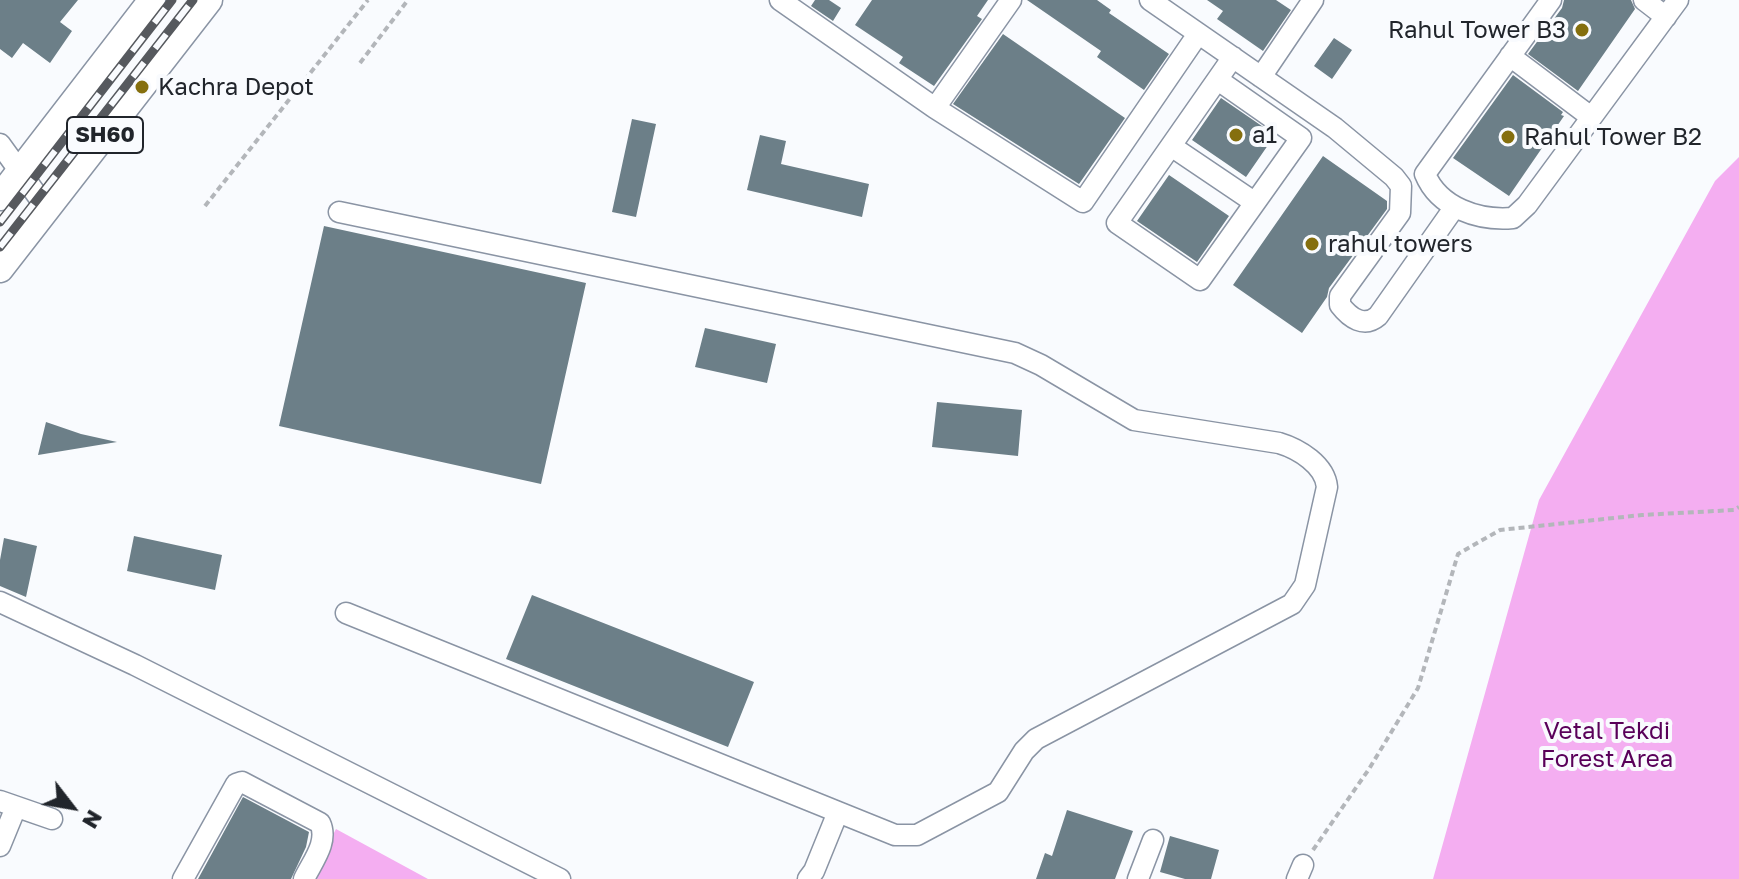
<!DOCTYPE html>
<html>
<head>
<meta charset="utf-8">
<style>
  body { margin:0 }
  #map { position:relative; width:1739px; height:879px; overflow:hidden; background:#f9fbfe; font-family:"Golos Text",sans-serif }
  canvas { display:block }
  .north { position:absolute; left:32px; top:767px; width:80px; height:80px; -webkit-text-stroke:6px #f9fbfe; paint-order:stroke; rotate:121deg; font-size:22px; font-weight:700; line-height:32px; text-align:center; color:#21252b }
  .north::after { content:''; display:block; margin:auto; width:28px; height:36px; background:#21252b; clip-path:polygon(50% 0,100% 100%,50% 72%,0 100%) }
</style>
</head>
<body>
<div id="map">
<canvas width="1739" height="879"></canvas>
<div class="north">N</div>
</div>
<script>
const g = document.querySelector('canvas').getContext('2d');
g.lineJoin = 'round';
function fill(path, color) { g.fillStyle = color; g.fill(path, 'evenodd'); }
function strokePath(path, color, width, dash) { g.strokeStyle = color; g.lineWidth = width; g.lineCap = dash ? 'butt' : 'round'; g.setLineDash(dash || []); g.stroke(path); }
function label(font, color, halo, rows, align = 'center') {
  g.font = font + ' "Golos Text",sans-serif'; g.lineWidth = 8; g.setLineDash([]); g.textBaseline = 'middle'; g.strokeStyle = halo; g.fillStyle = color; for (const [text, x, y, turn = 0] of rows) {
    g.save(); g.translate(x, y); g.rotate((+turn || 0) * Math.PI / 180); g.textAlign = isNaN(turn) ? turn : align; if (halo) g.strokeText(text, 0, 0); g.fillText(text, 0, 0); g.restore();
  }
}
fill(new Path2D(`
  M1739 157V879H1433L1539 500 1715 181Z
  M336 829 428 879H310Z`), '#f4aef1');
fill(new Path2D(`
  M0 0H78L60 22 72 31 50 63 23 43 12 58 0 49Z
  M815 0H829L841 8 833 21 811 6Z
  M872 0H988L977 16 982 19 934 86 899 63 903 57 855 25Z
  M1027 0H1097L1111 10 1109 13 1169 54 1144 90 1097 57 1101 51Z
  M1207 0H1276L1291 10 1263 51 1217 19 1223 11Z
  M1564 0H1631L1635 9 1578 91 1528 54 1562 8Z
  M1003 34 1125 118 1079 184 953 104Z
  M1334 38 1352 50 1332 79 1314 66Z
  M1513 75 1563 112 1561 115 1564 116 1509 196 1453 158Z
  M1221 98 1275 135 1246 177 1192 140Z
  M632 119 656 124 636 217 612 212Z
  M760 135 786 141 781 164 869 184 862 217 747 190Z
  M1323 156 1387 201V209L1329 288 1327 297 1302 333 1233 285Z
  M1169 175 1229 216 1197 262 1137 221Z
  M324 226 586 283 541 484 279 426Z
  M705 328 776 344 767 383 695 367Z
  M937 402 1022 410 1018 456 932 447Z
  M46 422 81 434 117 442 38 455Z
  M134 536 222 555 215 590 127 571Z
  M4 538 37 546 26 597 0 586V560Z
  M532 595 754 682 728 747 506 659Z
  M243 797 309 832 306 847 291 879H198Z
  M1067 810 1133 831 1115 879H1036L1045 853 1052 856Z
  M1170 836 1219 850 1211 879H1185L1160 872Z`), '#6c7f88');
const minor = new Path2D(`
  M780 0 935 108 1083 202 1198 34
  M1150 0 1335 128 1394 177 1401 186 1400 213 1340 296V305C1350 318 1364 328 1378 316L1454 208
  M1551 0 1425 174C1439 208 1479 221 1513 218L1527 205 1678 0
  M1644 0 1666 17
  M1510 56 1591 117
  M1261 77 1313 0
  M1218 80 1301 138 1200 280 1117 223 1233 57
  M935 108 1011 0
  M0 144 47 209
  M1171 146 1254 202
  M339 212 1015 353 1041 365 1134 420 1279 443C1299 449 1325 465 1327 487L1305 585 1292 604 1036 739 1024 751 998 792 917 835H895L838 812 814 871 808 879
  M0 602 135 665 560 879
  M346 613 838 812
  M0 801 52 819
  M0 846 16 807
  M183 879 236 784 242 782 320 823C329 842 312 862 304 879
  M1138 879 1153 840
  M1297 879 1303 865`);
const major = new Path2D(`
  M0 197 152 0
  M0 269 209 0`);
strokePath(minor, '#8a94a4', 23);
strokePath(major, '#8a94a4', 29);
strokePath(new Path2D(`
  M360 63 408 0
  M205 206 368 0
  M1313 850 1369 769 1418 688 1458 554 1500 530 1642 515 1734 510 1739 507`), '#b3b6ba', 4, [6, 4]);
strokePath(minor, '#fff', 20);
strokePath(major, '#fff', 26);
const rail = new Path2D(`
  M0 222 172 0
  M0 247 193 0`);
strokePath(rail, '#56595e', 9);
strokePath(rail, '#f9fbfe', 6, [18]);
for (const [x, y, r, color] of [
  [1582,30,8,"#856f0e"],
  [142,87,8,"#856f0e"],
  [1236,135,8,"#856f0e"],
  [1508,137,8,"#856f0e"],
  [1312,244,8,"#856f0e"]
]) { const dot = new Path2D(); dot.arc(x, y, r, 0, 2 * Math.PI); g.fillStyle = color; g.fill(dot); strokePath(dot, '#f9fbfe', 3); }
for (const [x, y, w] of [
  [105,135,76]
]) { const box = new Path2D(); box.roundRect(x - w / 2, y - 18, w, 36, 6); g.fillStyle = '#f9fbfe'; g.fill(box); strokePath(box, '#21252b', 2); }
label('bold 22px', '#21252b', null, [
  ["SH60",105,135]
]);
label('24px', '#21252b', '#f9fbfe', [
  ["Rahul Tower B3",1566,30,"right"],
  ["Kachra Depot",158,87],
  ["a1",1252,135],
  ["Rahul Tower B2",1524,137],
  ["rahul towers",1328,244]
], 'left');
label('24px', '#590059', '#f9fbfe', [
  ["Vetal Tekdi",1607,731],
  ["Forest Area",1607,759]
]);
</script>
</body>
</html>
